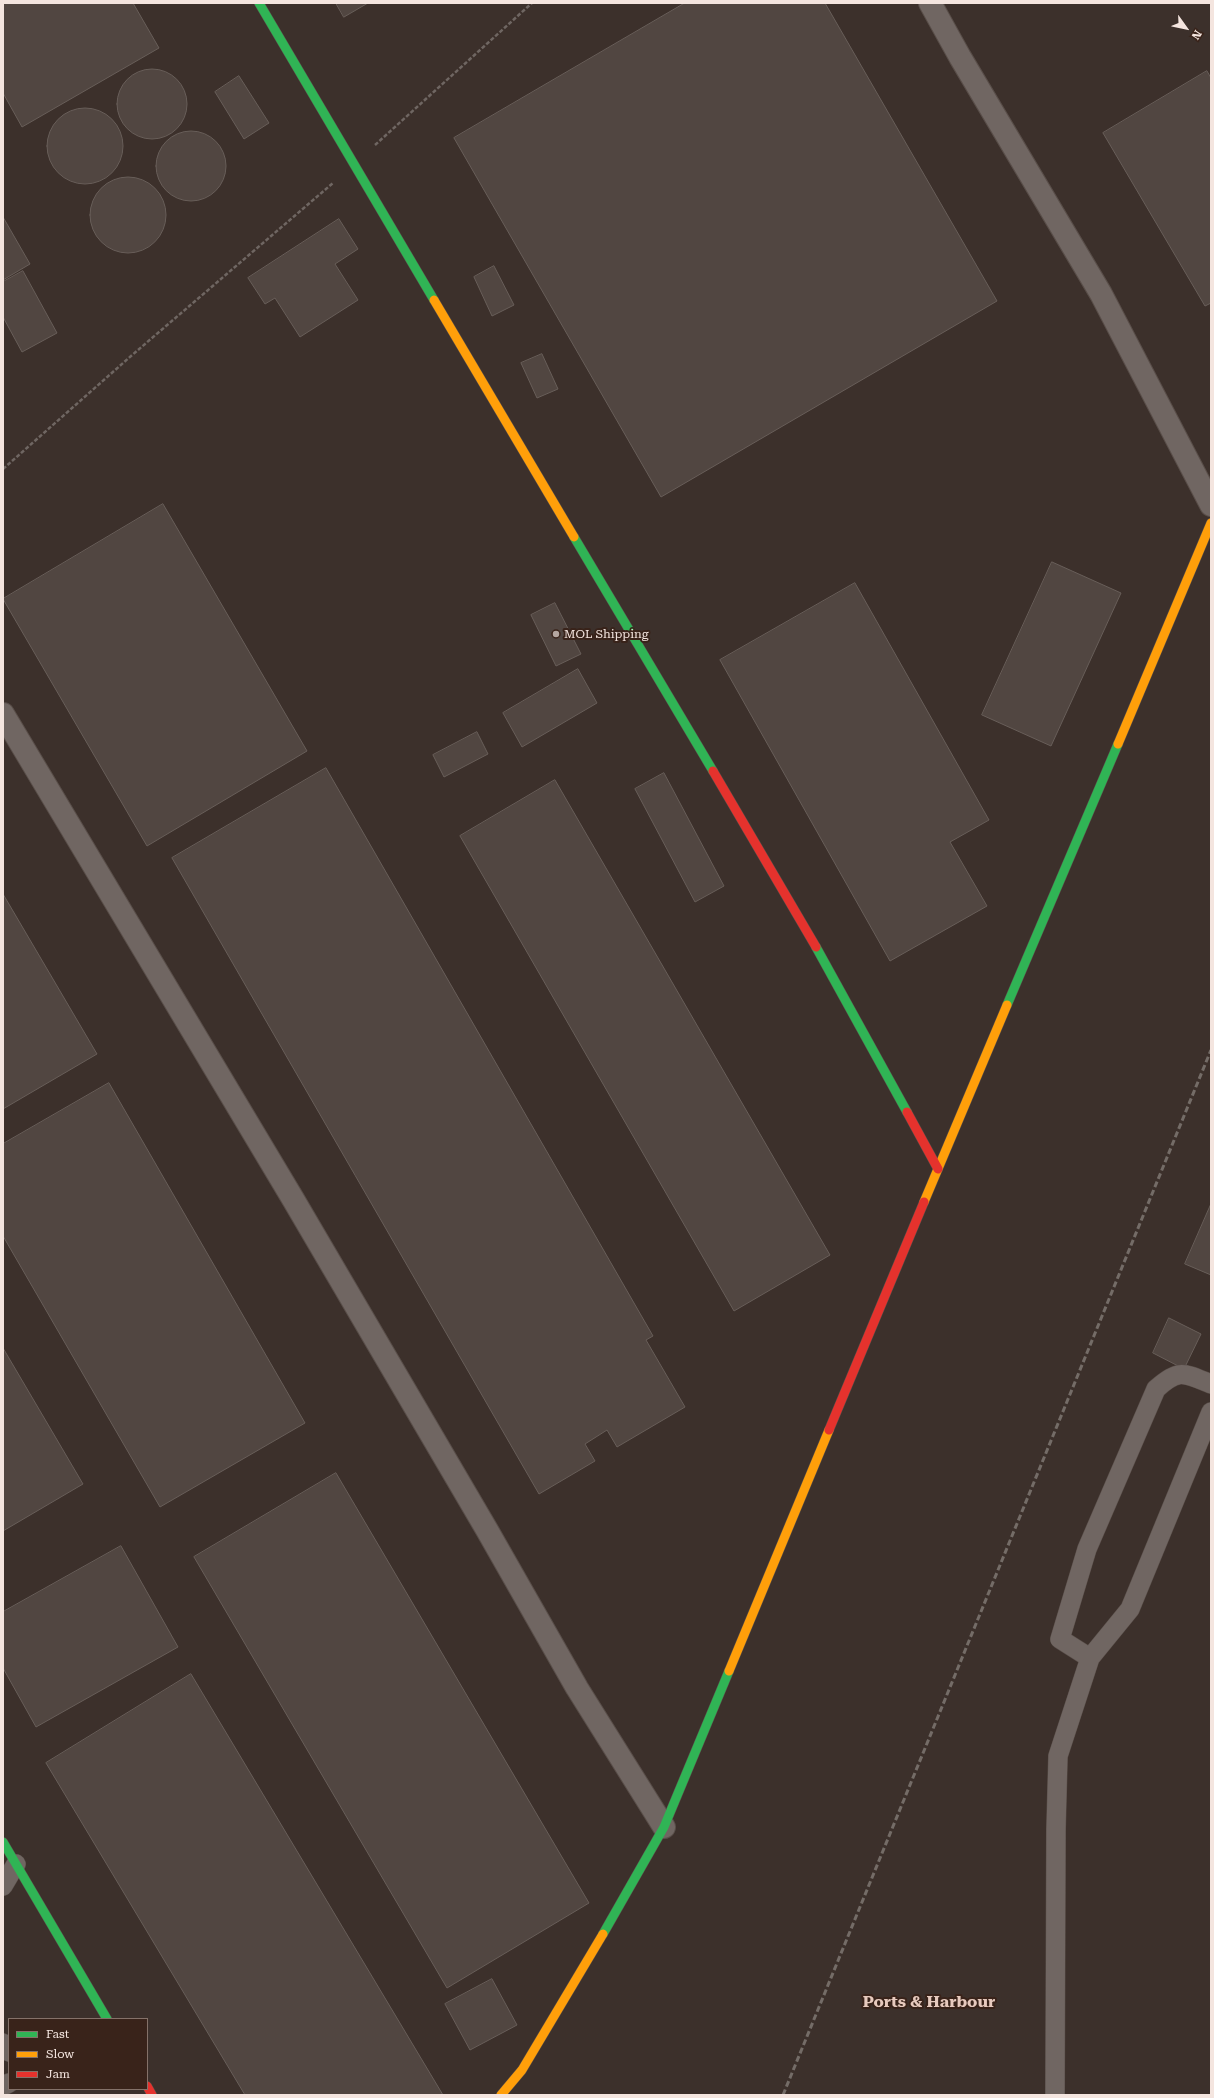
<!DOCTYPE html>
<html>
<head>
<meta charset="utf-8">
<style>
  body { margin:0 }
  #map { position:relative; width:1214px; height:2098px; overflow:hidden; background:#3c302b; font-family:"Roboto Serif",serif }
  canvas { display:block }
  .frame { position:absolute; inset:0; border:4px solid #f4e5df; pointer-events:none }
  .legend { position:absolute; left:8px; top:2018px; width:140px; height:72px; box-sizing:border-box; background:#39231a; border:1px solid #847169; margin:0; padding:5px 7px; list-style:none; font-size:12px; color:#f4e5df }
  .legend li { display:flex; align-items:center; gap:8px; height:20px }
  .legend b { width:20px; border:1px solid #847169 }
  .north { position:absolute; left:1166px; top:8px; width:40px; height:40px; -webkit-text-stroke:3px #39231a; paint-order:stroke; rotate:123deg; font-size:11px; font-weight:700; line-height:16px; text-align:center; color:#f4e5df }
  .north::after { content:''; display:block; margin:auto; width:14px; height:18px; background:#f4e5df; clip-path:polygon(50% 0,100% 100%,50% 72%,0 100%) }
</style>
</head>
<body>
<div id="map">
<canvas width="1214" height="2098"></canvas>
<div class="frame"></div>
<ul class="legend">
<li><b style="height:5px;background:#30b455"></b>Fast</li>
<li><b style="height:5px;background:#ff9f0a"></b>Slow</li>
<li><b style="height:5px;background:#e5322d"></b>Jam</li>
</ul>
<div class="north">N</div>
</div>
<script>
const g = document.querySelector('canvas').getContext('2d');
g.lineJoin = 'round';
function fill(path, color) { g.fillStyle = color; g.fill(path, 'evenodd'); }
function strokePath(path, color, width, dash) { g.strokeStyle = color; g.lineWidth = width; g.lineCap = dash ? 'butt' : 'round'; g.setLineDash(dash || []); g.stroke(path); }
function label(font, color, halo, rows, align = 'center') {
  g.font = font + ' "Roboto Serif",serif'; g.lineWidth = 4; g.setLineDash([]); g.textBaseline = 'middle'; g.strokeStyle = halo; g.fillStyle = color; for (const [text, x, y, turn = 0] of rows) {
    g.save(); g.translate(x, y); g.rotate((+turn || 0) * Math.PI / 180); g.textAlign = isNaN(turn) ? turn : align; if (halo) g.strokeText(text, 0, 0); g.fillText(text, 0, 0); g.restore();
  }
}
const building = new Path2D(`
  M3 3H133L159 48 22 127 3 93Z
  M336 3H368L344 17Z
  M685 3H825L997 301 661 497 454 138Z
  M117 104a35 35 0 1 1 70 0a35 35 0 1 1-70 0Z
  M1207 71 1211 78V303L1205 306 1103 133Z
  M239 76 269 123 244 139 215 92Z
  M47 146a38 38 0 1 1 76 0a38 38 0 1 1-76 0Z
  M156 166a35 35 0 1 1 70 0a35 35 0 1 1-70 0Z
  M90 215a38 38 0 1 1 76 0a38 38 0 1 1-76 0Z
  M3 217 30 264 3 280Z
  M339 219 358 249 335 264 358 300 300 337 275 298 265 304 248 278Z
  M494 266 514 305 492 316 474 277Z
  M23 271 57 333 22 352 3 317V282Z
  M542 354 558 389 537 398 521 363Z
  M163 504 307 751 147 846 3 599Z
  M1052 562 1121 593 1051 746 982 715Z
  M855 583 989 820 950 842 987 906 890 961 720 660Z
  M555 603 581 654 556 666 531 615Z
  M578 669 597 703 522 747 503 713Z
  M477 732 488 754 444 777 433 755Z
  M326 768 653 1336 646 1340 685 1407 617 1447 607 1430 585 1444 595 1461 539 1494 172 858Z
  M664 773 724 886 695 902 635 789Z
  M555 780 830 1255 734 1311 460 836Z
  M3 894 97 1054 3 1109Z
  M109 1083 305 1423 160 1507 3 1236V1144Z
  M1211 1204V1275L1185 1264Z
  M1169 1318 1201 1334 1184 1369 1153 1353Z
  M3 1348 83 1484 3 1531Z
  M336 1473 589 1903 447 1988 194 1557Z
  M121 1546 178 1647 36 1727 3 1668V1612Z
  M191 1674 443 2095H245L46 1763Z
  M492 1979 517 2025 470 2050 445 2004Z`);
fill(building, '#514641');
strokePath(building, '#685e59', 1);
const lane = new Path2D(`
  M1090 1658 1060 1639 1087 1549 1156 1389C1179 1368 1184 1373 1211 1384
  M3 1886 16 1864
  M3 2043 9 2052
  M3 2086 9 2083
  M1055 2095 1056 1829 1058 1756 1090 1658 1130 1609 1211 1412`);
const street = new Path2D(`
  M930 3 960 57 1101 294 1211 505
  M3 714 293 1199 487 1530 577 1688 664 1827`);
const fast = new Path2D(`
  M259 3 434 300
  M574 537 713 771
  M816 947 907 1112
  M1007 1005 1118 744
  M3 1842 107 2019
  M603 1934 664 1827 729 1671`);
const slow = new Path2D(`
  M434 300 574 537
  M1118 744 1211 523
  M924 1202 1007 1005
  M729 1671 829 1430
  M501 2095 522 2070 603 1934`);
const jam = new Path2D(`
  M713 771 816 947
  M907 1112 938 1169
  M829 1430 924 1202
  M147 2086 152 2095`);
strokePath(lane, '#594e49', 20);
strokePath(street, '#594e49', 24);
strokePath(fast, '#594e49', 10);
strokePath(slow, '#594e49', 10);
strokePath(jam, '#594e49', 10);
strokePath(new Path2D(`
  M375 145 532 3
  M3 469 131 356 333 183`), '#6f6662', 2.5, [4, 2]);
strokePath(lane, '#706662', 19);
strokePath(street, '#706662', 22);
strokePath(fast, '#30b455', 9);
strokePath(slow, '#ff9f0a', 9);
strokePath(jam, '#e5322d', 9);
strokePath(new Path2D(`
  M783 2095 1211 1050`), '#746c67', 3, [6, 3]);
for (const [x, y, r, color] of [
  [556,634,4,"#b4a6a0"]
]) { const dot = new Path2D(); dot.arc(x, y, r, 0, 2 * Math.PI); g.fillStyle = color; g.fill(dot); strokePath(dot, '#39231a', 1.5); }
label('12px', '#f4e5df', '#39231a', [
  ["MOL Shipping",564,634]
], 'left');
label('bold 16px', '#e7cabe', '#39231a', [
  ["Ports & Harbour",929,2002]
]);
</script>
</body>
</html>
